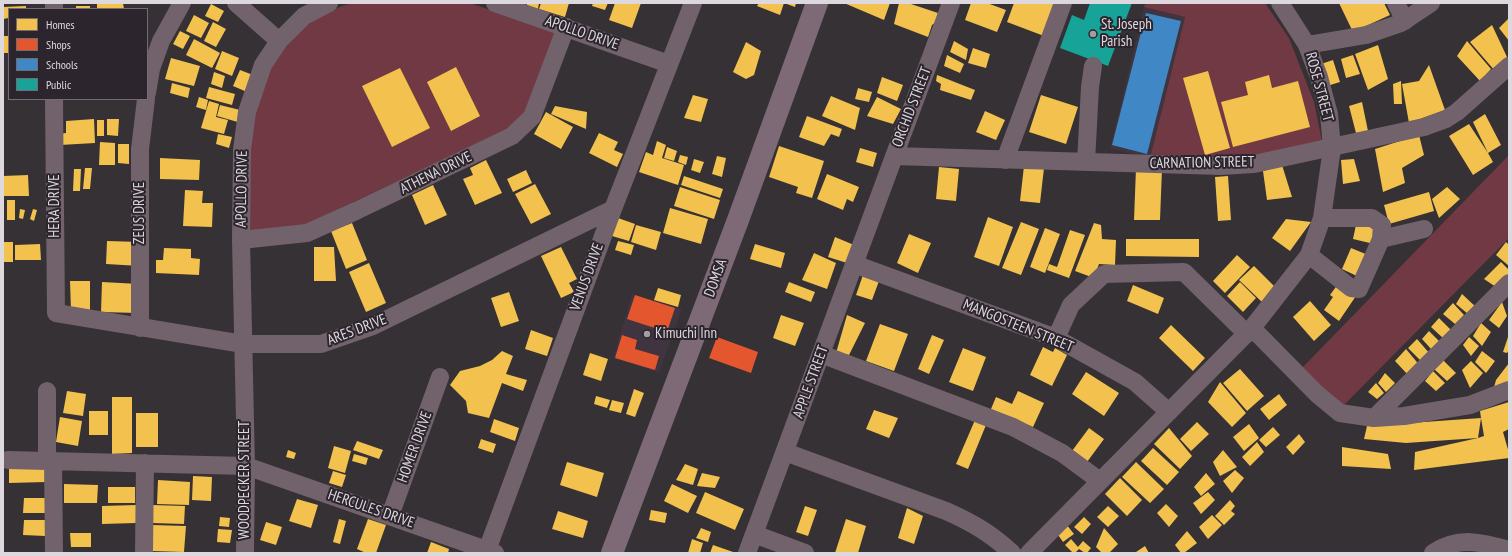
<!DOCTYPE html>
<html>
<head>
<meta charset="utf-8">
<style>
  body { margin:0 }
  #map { position:relative; width:1512px; height:556px; overflow:hidden; background:#353135; font-family:"PT Sans Narrow",sans-serif }
  canvas { display:block }
  .frame { position:absolute; inset:0; border:4px solid #ddd8dd; pointer-events:none }
  .legend { position:absolute; left:8px; top:8px; width:140px; height:92px; box-sizing:border-box; background:#2c252d; border:1px solid #736d73; margin:0; padding:5px 7px; list-style:none; font-size:12px; color:#ddd8dd }
  .legend li { display:flex; align-items:center; gap:8px; height:20px }
  .legend b { width:20px; border:1px solid #736d73 }
</style>
</head>
<body>
<div id="map">
<canvas width="1512" height="556"></canvas>
<div class="frame"></div>
<ul class="legend">
<li><b style="height:11px;background:#f2c14e"></b>Homes</li>
<li><b style="height:11px;background:#e4572e"></b>Shops</li>
<li><b style="height:11px;background:#3f88c5"></b>Schools</li>
<li><b style="height:11px;background:#17a398"></b>Public</li>
</ul>
</div>
<script>
const g = document.querySelector('canvas').getContext('2d');
g.lineJoin = 'round';
function fill(path, color) { g.fillStyle = color; g.fill(path, 'evenodd'); }
function strokePath(path, color, width, dash) { g.strokeStyle = color; g.lineWidth = width; g.lineCap = dash ? 'butt' : 'round'; g.setLineDash(dash || []); g.stroke(path); }
function label(font, color, halo, rows, align = 'center') {
  g.font = font + ' "PT Sans Narrow",sans-serif'; g.lineWidth = 4; g.setLineDash([]); g.textBaseline = 'middle'; g.strokeStyle = halo; g.fillStyle = color; for (const [text, x, y, turn = 0] of rows) {
    g.save(); g.translate(x, y); g.rotate((+turn || 0) * Math.PI / 180); g.textAlign = isNaN(turn) ? turn : align; if (halo) g.strokeText(text, 0, 0); g.fillText(text, 0, 0); g.restore();
  }
}
fill(new Path2D(`
  M1144 7 1185 17 1150 158 1110 149Z
  M632 294 682 309 659 373 613 358Z`), '#3f3440');
fill(new Path2D(`
  M353 3H470L555 32 526 111 508 129 305 225 250 231 249 158 255 114 270 69 285 48 308 22 342 6Z
  M1146 3H1265L1289 38 1314 102 1322 141 1252 156 1202 159 1150 158 1185 17 1144 7Z
  M1509 155V238L1344 405 1323 388 1302 368Z`), '#713943');
fill(new Path2D(`
  M97 3H123L124 9H97Z
  M527 3H539L538 9 527 6Z
  M541 3H569L565 17 539 9Z
  M593 3H608L605 10 592 6Z
  M615 3H641L632 28 609 20Z
  M759 3H796L795 7 784 3 780 15 757 6Z
  M844 3H890L884 20Z
  M899 3H908L938 13 936 22 932 25 928 37 894 24Z
  M971 3H987L1006 10 997 32 965 20Z
  M1014 3H1056L1044 36 1007 22Z
  M1339 3H1384L1390 15 1353 32Z
  M211 4 224 11 218 22 205 16Z
  M26 6V9H9V18L3 19V7Z
  M76 6H90V9H76Z
  M194 15 209 23 201 38 186 31Z
  M1509 18V41L1499 28Z
  M213 22 226 29 216 47 204 41Z
  M1492 25 1507 57 1495 71 1470 42Z
  M180 31 190 36 183 49 173 44Z
  M3 36H9V53H3Z
  M194 39 220 53 212 68 186 55Z
  M954 41 968 49 966 60 950 52Z
  M1467 41 1491 69 1480 81 1457 56Z
  M746 42 761 51 754 75 746 79 733 72Z
  M1378 45 1388 79 1368 90 1355 54Z
  M973 48 990 54 986 68 968 63Z
  M222 51 239 58 232 76 215 69Z
  M947 55 964 64 960 73 944 66Z
  M1353 55 1360 74 1346 78 1341 59Z
  M171 58 200 66 194 86 165 79Z
  M1333 60 1340 82 1327 86 1321 64Z
  M1429 65 1445 110 1409 123 1402 84 1419 81Z
  M456 67 480 116 451 131 427 82Z
  M400 68 430 128 392 147 362 86Z
  M240 70 253 75 247 92 233 86Z
  M1208 71 1230 148 1205 155 1183 78Z
  M214 72 225 76 222 88 211 84Z
  M937 75 975 90 971 100 940 90 941 84 936 81Z
  M1269 75 1272 88 1298 81 1310 127 1233 147 1221 102 1248 95 1245 82Z
  M882 77 903 85 897 101 877 93Z
  M1401 81 1402 104H1394L1393 84Z
  M172 83 190 88 188 98 170 93Z
  M209 87 235 94 232 105 206 98Z
  M858 88 872 92 869 102 855 99Z
  M693 95 708 99 701 122 684 118Z
  M1041 95 1078 107 1066 144 1029 132Z
  M831 96 860 108 855 130 822 116Z
  M199 97 208 100 206 110 196 107Z
  M877 97 901 109 893 124 867 116Z
  M209 101 219 104 216 117 228 120 224 134 201 128Z
  M1362 102 1368 131 1356 133 1349 106Z
  M220 105 244 111 241 123 217 116Z
  M555 106 587 112 586 129 551 114Z
  M985 111 1005 120 996 140 976 132Z
  M546 112 573 127 561 149 534 134Z
  M1485 114 1501 145 1488 153 1493 162 1473 175 1449 136 1469 124 1488 153 1473 122Z
  M807 116 842 129 839 137 831 134 824 146 799 137Z
  M94 119 95 143 60 145 59 134 66 133V121Z
  M107 119H119L118 136 107 135Z
  M97 120H104V136H97Z
  M599 133 618 142 614 150 623 154 617 167 589 153Z
  M218 134 232 137 229 148 216 144Z
  M1419 135 1424 155 1402 168 1405 183 1383 192 1375 149Z
  M657 141 666 145 662 158 684 165 678 185 639 172 646 152 653 155Z
  M100 142 115 143V165H99Z
  M118 144H129V164L118 163Z
  M779 146 824 161 812 198 796 193 798 187 769 177Z
  M667 147 677 151 674 161 664 158Z
  M860 148 877 153 873 167 856 162Z
  M680 155 688 157 686 165 678 162Z
  M717 156 726 158 722 177 712 174Z
  M160 158 200 160 199 180 160 179Z
  M694 159 704 162 700 173 691 170Z
  M1354 159 1360 181 1343 184 1341 160Z
  M486 160 502 193 475 205 463 179 473 175 470 168Z
  M1282 165 1292 197 1267 200 1263 171Z
  M1024 166 1044 168 1040 203 1020 201Z
  M939 167 959 169 956 201 936 199Z
  M85 168H92L90 189H83Z
  M1136 168 1162 169 1160 220H1134Z
  M74 169H81L80 191H73Z
  M526 170 532 183 513 192 507 179Z
  M827 174 859 187 853 202 847 199 843 210 817 199Z
  M28 175 29 196H3V176Z
  M684 176 723 189 720 198 681 185Z
  M1228 176 1231 220 1218 221 1215 177Z
  M535 184 551 214 531 224 515 194Z
  M433 185 447 215 425 225 412 195Z
  M680 187 720 200 714 219 674 206Z
  M1447 187 1460 199 1439 218 1432 199Z
  M185 190 203 191 202 203H213L212 227 183 226Z
  M1429 192 1434 211 1389 224 1384 205Z
  M7 200H15V220H7Z
  M670 208 708 219 701 244 663 233Z
  M20 209 25 210 23 219 19 218Z
  M33 209 37 210 34 221 30 219Z
  M988 217 1013 227 999 266 974 257Z
  M618 218 635 224 629 241 612 236Z
  M1286 219 1311 222 1290 251 1272 238Z
  M1357 220 1378 225 1374 244 1353 239Z
  M1021 222 1039 229 1021 275 1002 268Z
  M352 223 367 260 346 269 331 231Z
  M1094 223 1101 225 1102 239 1116 240 1115 265 1099 264 1094 278 1075 271Z
  M636 225 661 232 656 250 631 242Z
  M1045 228 1060 234 1045 273 1030 267Z
  M1070 230 1085 235 1069 278 1047 270 1049 264 1057 267Z
  M909 234 931 243 918 273 897 263Z
  M835 237 854 245 847 263 828 257Z
  M1126 239H1199V257L1126 256Z
  M107 241 141 242 140 266 106 264Z
  M618 241 634 245 631 255 615 250Z
  M3 242H13V262H3Z
  M1506 242 1509 245V266L1496 255Z
  M40 244 41 260H15V245Z
  M755 244 785 253 781 268 750 259Z
  M314 247H334L336 281H314Z
  M561 247 577 279 569 283 574 292 561 298 541 256Z
  M164 248 191 249V258L200 259 199 275 156 273V260H163Z
  M1351 248 1368 255 1359 277 1342 269Z
  M814 253 836 263 827 289 802 280Z
  M1237 255 1250 267 1225 293 1213 281Z
  M1501 262 1509 270V277L1499 289 1484 279Z
  M369 263 386 303 366 312 349 272Z
  M1254 266 1277 289 1263 303 1239 280Z
  M863 275 879 281 872 300 856 295Z
  M1341 280 1358 293 1339 321 1324 310 1333 297 1330 295Z
  M70 281H90V311H71Z
  M102 282 139 284 138 313 101 312Z
  M789 282 815 292 811 302 785 292Z
  M1240 282 1256 298 1243 312 1227 296Z
  M1133 285 1164 298 1158 314 1127 301Z
  M658 288 681 295 678 307 654 300Z
  M509 292 519 321 501 327 491 298Z
  M1462 294 1477 308 1468 314 1456 304Z
  M1310 301 1331 325 1314 341 1293 317Z
  M1502 302 1507 316 1499 328 1489 320Z
  M1453 303 1464 315 1455 324 1443 314Z
  M781 315 804 323 795 346 773 338Z
  M847 315 865 323 849 355 836 353Z
  M1439 318 1452 331 1444 339 1431 327Z
  M1481 323 1491 332 1482 346 1473 336Z
  M880 324 908 334 894 371 866 361Z
  M1171 325 1205 358 1193 371 1159 338Z
  M531 330 553 338 547 356 525 349Z
  M1429 331 1441 343 1432 350 1422 339Z
  M1509 334V350L1507 353 1503 352Z
  M932 335 944 340 929 374 918 369Z
  M1469 337 1479 346 1471 356 1463 345Z
  M1417 339 1430 354 1422 362 1408 348Z
  M1043 347 1053 352 1055 348 1067 355 1052 386 1030 375Z
  M963 348 986 357 973 391 949 382Z
  M1406 349 1421 367 1409 376 1395 361Z
  M502 351 513 356 506 374 527 380 523 391 502 383 489 418 468 413 466 401 450 385 460 371 480 366 492 360Z
  M1482 351 1495 361 1486 373 1475 362Z
  M590 353 608 359 601 381 583 375Z
  M1443 360 1456 373 1447 381 1434 369Z
  M1471 361 1483 373 1470 388 1462 370Z
  M1509 363V383L1493 391 1496 380Z
  M1240 369 1264 396 1247 411 1223 383Z
  M1433 371 1445 383 1436 391 1425 381Z
  M1086 372 1119 393 1104 416 1072 394Z
  M1385 373 1395 383 1386 392 1378 383Z
  M1220 382 1246 413 1232 427 1208 402Z
  M1376 383 1384 393 1377 399 1368 392Z
  M634 389 644 393 635 417 626 414Z
  M67 391 86 394 83 416 63 413Z
  M1018 391 1044 403 1033 427 991 409 996 397 1012 404Z
  M1279 394 1287 405 1269 420 1260 409Z
  M596 396 610 400 607 408 594 404Z
  M112 397H132V453L112 454Z
  M612 400 624 403 621 413 609 410Z
  M1509 402V429L1503 432 1509 453V458L1414 470 1415 452 1478 438 1406 443 1364 439 1367 426 1481 418 1480 411ZM1481 418 1484 436 1478 438Z
  M874 410 898 418 889 438 866 429Z
  M89 411H108V435H89Z
  M136 413H158V447H136Z
  M60 417 82 421 78 446 56 442Z
  M494 419 519 428 515 441 490 432Z
  M975 420 986 425 968 469 956 464Z
  M1197 422 1209 434 1191 451 1180 439Z
  M1249 424 1259 438 1244 451 1233 437Z
  M1273 427 1280 435 1266 447 1259 440Z
  M1089 428 1104 439 1087 462 1072 451Z
  M1169 428 1192 456 1180 469 1154 444Z
  M1299 434 1305 442 1293 455 1286 447Z
  M481 439 496 444 493 453 478 448Z
  M357 441 383 450 379 459 353 450Z
  M1257 442 1264 452 1250 466 1242 457Z
  M334 446 351 451 345 473 328 468Z
  M1342 447 1388 454 1391 469 1342 466Z
  M1153 448 1179 472 1167 485 1141 461Z
  M288 450 296 453 294 459 286 457Z
  M1223 450 1237 467 1220 476 1213 462Z
  M354 454 368 458 366 465 352 461Z
  M46 462V482L9 483V463Z
  M567 462 604 473 597 497 560 485Z
  M1136 462 1164 489 1150 503 1122 477Z
  M685 464 698 469 693 485 676 480Z
  M1235 470 1244 478 1232 493 1223 481Z
  M333 471 346 475 342 487 329 483Z
  M702 473 720 477 715 488 697 486Z
  M1206 473 1215 484 1201 496 1194 487Z
  M193 476 212 477 211 501 192 500Z
  M1120 478 1142 500 1127 516 1105 494Z
  M158 480 190 482 189 505 157 504Z
  M64 484 98 485 97 503H64Z
  M672 484 697 496 688 513 664 501Z
  M108 487H135V503H108Z
  M705 492 744 509 735 530 696 513Z
  M1208 492 1215 500 1201 514 1193 503Z
  M24 498H45V513H23Z
  M297 499 318 505 311 528 289 521Z
  M1230 500 1235 506 1231 511 1235 514 1224 525 1215 516Z
  M1166 504 1178 516 1169 527 1157 513Z
  M136 505V523L102 524V506Z
  M152 505 185 506 184 524 152 523Z
  M805 506 817 510 808 536 796 532Z
  M1108 506 1119 516 1108 527 1097 517Z
  M907 508 923 516 914 544 898 538Z
  M651 510 667 513 665 523 649 520Z
  M558 511 588 521 583 538 552 529Z
  M1212 515 1222 525 1208 539 1199 527Z
  M220 517 230 518 229 527 219 526Z
  M1084 517 1091 524 1082 534 1074 527Z
  M339 519 346 521 340 544 333 542Z
  M368 519 386 525 376 553H366L357 549Z
  M846 519 866 526 858 553H835Z
  M24 520H45V536L23 535Z
  M266 522 282 527 276 545 260 540Z
  M1066 524 1074 534 1063 542 1056 532Z
  M152 525 186 526 184 552 151 551Z
  M701 528 711 532 708 542 696 538Z
  M1104 528 1118 544 1109 553H1102L1096 547Z
  M218 529 232 530 230 543 217 542Z
  M1187 531 1197 543 1184 553H1181L1175 545Z
  M70 533H91V547H71Z
  M692 539 703 543 700 553H688Z
  M1071 539 1078 547 1083 541 1091 548 1087 553H1085L1079 549 1075 553H1073L1065 545Z
  M431 542 449 549 448 553H427Z
  M713 545 736 553H710Z
  M1145 546 1149 553H1136V552Z`), '#f2c14e');
fill(new Path2D(`
  M635 295 675 308 667 332 627 319Z
  M622 335 637 340 635 349 659 356 655 370 615 358Z
  M717 337 758 352 751 373 709 358Z`), '#e4572e');
fill(new Path2D(`
  M1146 13 1181 21 1147 154 1112 145Z`), '#3f88c5');
fill(new Path2D(`
  M1090 3H1132L1108 66 1060 48 1072 15 1084 20Z`), '#17a398');
strokePath(new Path2D(`
  M54 3V9
  M236 3 279 41
  M495 3 669 64
  M1396 3 1405 21
  M1307 45 1366 35 1401 23 1431 3
  M147 93 151 69 161 41 182 3
  M54 99 56 313 243 344H321L373 326 613 209
  M894 156 1221 166 1254 164 1424 127 1446 119 1457 112 1509 66
  M1005 160 1063 3
  M1086 162 1090 87 1093 66
  M1381 239 1424 229
  M241 240 307 233 358 210 512 136 532 117 566 27
  M1309 255 1351 288 1359 289 1381 239 1382 225 1372 218H1322
  M854 264 1056 338 1135 382 1169 412
  M140 328V149L146 99
  M1252 328 1317 394 1340 413 1374 418 1404 416 1470 405 1509 390
  M1056 338 1071 305 1104 274 1184 272 1247 334
  M821 354 1013 427 1062 453 1100 481
  M47 391V461
  M1374 418 1509 283
  M785 452 946 511C973 523 990 533 1012 553
  M8 460 246 466 495 553
  M53 461 54 553
  M390 516 440 377
  M754 534 805 553
  M144 553 145 463
  M245 553 246 466 241 240 242 150 247 112 263 65 279 41 304 16 329 3
  M486 553 613 209 693 3
  M747 553 951 3
  M1029 553 1252 328 1309 255 1322 218 1332 148 1329 114 1319 77 1307 45 1280 3
  M1433 553C1458 536 1482 542 1509 550`), '#71626b', 18);
strokePath(new Path2D(`
  M612 553 738 220 817 3`), '#7d6a76', 22);
for (const [x, y, r, color] of [
  [1093,34,4,"#a29ea2"],
  [647,334,4,"#a29ea2"]
]) { const dot = new Path2D(); dot.arc(x, y, r, 0, 2 * Math.PI); g.fillStyle = color; g.fill(dot); strokePath(dot, '#2c252d', 1.5); }
label('15px', '#ddd8dd', '#2c252d', [
  ["St. Joseph",1101,25],
  ["Parish",1101,42],
  ["Kimuchi Inn",655,334]
], 'left');
label('15px', '#ddd8dd', '#2c252d', [
  ["APOLLO DRIVE",582,33,19],
  ["ROSE STREET",1319,87,75],
  ["ORCHID STREET",912,107,-69],
  ["CARNATION STREET",1202,163,-1],
  ["ATHENA DRIVE",436,173,-26],
  ["APOLLO DRIVE",242,189,-89],
  ["HERA DRIVE",55,206,-90],
  ["ZEUS DRIVE",140,213,-90],
  ["VENUS DRIVE",587,277,-70],
  ["DOMSA",716,278,-70],
  ["MANGOSTEEN STREET",1018,326,22],
  ["ARES DRIVE",357,330,-21],
  ["APPLE STREET",811,382,-70],
  ["HOMER DRIVE",415,447,-70],
  ["WOODPECKER STREET",245,480,-90],
  ["HERCULES DRIVE",371,509,19]
]);
</script>
</body>
</html>
